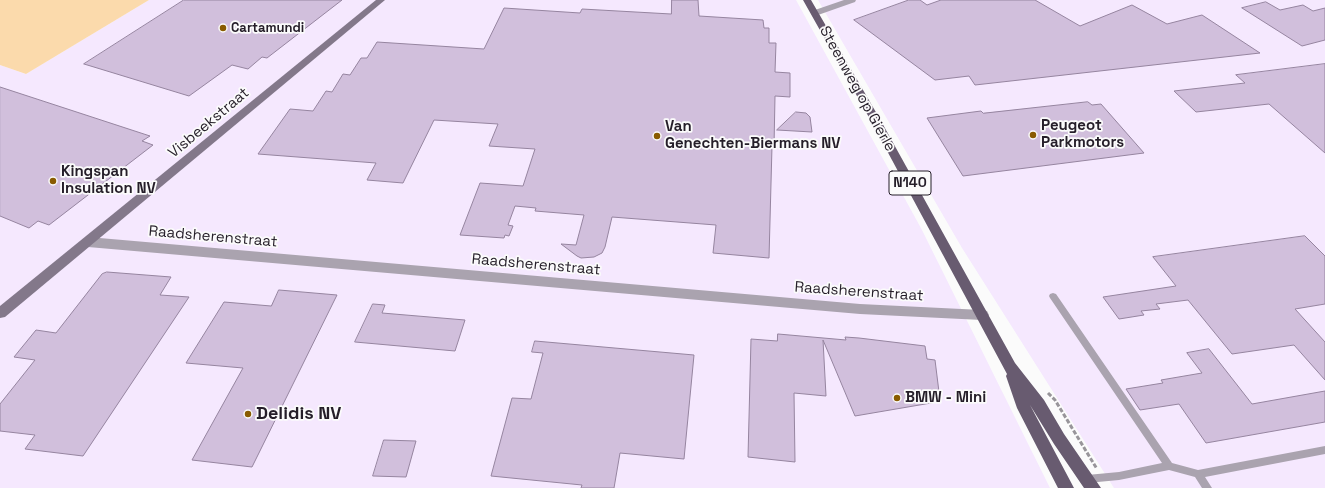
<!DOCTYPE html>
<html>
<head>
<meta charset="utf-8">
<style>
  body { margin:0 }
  canvas { display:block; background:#fbfbfb }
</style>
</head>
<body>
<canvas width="1325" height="488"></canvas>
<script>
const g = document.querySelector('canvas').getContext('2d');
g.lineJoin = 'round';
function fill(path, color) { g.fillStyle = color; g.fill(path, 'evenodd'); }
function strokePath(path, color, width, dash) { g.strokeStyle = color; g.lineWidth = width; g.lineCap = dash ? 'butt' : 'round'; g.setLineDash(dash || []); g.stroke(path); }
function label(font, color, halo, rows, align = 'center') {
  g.font = font + ' "Space Grotesk",sans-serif'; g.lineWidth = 3.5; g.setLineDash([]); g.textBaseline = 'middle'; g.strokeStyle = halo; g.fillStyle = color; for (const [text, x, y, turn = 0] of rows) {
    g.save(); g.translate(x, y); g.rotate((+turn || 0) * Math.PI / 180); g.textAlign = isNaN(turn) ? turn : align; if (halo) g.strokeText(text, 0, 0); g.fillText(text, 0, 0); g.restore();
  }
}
fill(new Path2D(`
  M149 0H796L922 230 1050 488H0V65L26 74Z
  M818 0H1325V488H1114L962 248Z`), '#f5e8fe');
fill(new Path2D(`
  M0 0H149L26 74 0 65Z`), '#fbdaac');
const building = new Path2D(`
  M184 0H342L267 58 262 57 248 69 232 65 189 96 84 64Z
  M672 0H698L699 16 763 20 764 28H769V43H776L775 72 790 73V97L775 96 774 147 772 146 769 258 713 253 716 225 612 217 605 247 602 253 594 257 581 258 577 256 561 244 576 245 584 215 535 211 536 208 515 206 508 225 513 226 509 236 505 235 504 238 460 235 480 183 523 186 535 149 489 146 498 124 434 120 403 183 367 180 376 163 258 154 290 109 313 111 326 91 332 92 343 74 350 75 361 58H367L377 42 484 49 504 8 580 13 582 9 671 14Z
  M909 0H920L927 5 941 0H1035L1080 26 1132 5 1167 24 1202 15 1260 53 975 85 969 76 935 80 854 20Z
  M1266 2 1280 10 1303 5 1313 11 1325 8V40L1302 46 1242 8Z
  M1325 64V153L1269 104 1196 112 1174 91 1245 83 1236 75Z
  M0 87 150 136 142 141 153 145 49 225 38 221 29 228 0 216Z
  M1088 102 1092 105 1101 104 1144 153 963 176 927 118 981 111 983 113Z
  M796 112 806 113 810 117 812 132 777 130Z
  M1305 236 1325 256V304L1295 309 1325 342V380L1294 345 1232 354 1188 300 1156 304 1160 309 1141 311 1144 315 1119 319 1103 297 1176 286 1153 257Z
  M107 272 171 277 160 295 189 297 83 456 25 449 35 435 0 431V404L35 360 14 357 36 330 56 333 102 274Z
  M279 290 337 295 252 467 192 460 243 368 186 363 224 302 271 306Z
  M373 304 385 305 382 313 465 320 455 351 355 342Z
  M778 334 846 340 845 337 859 338 925 346 927 359 935 360 939 392H933L937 402 855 416 823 340 826 396 794 393 795 462 748 457 751 339 777 341Z
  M535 341 694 355 684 459 620 453 614 488H581L582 485 491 476 512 398 531 399 543 353 532 352Z
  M1209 349 1252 404 1325 391V422L1206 443 1179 404 1140 410 1126 389 1163 383 1161 380 1202 373 1187 353Z
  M384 440 416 441 406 477 373 476Z`);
fill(building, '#d1bfdc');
strokePath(building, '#9685a0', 1);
strokePath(new Path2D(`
  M1048 393 1055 400 1097 469`), '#98959a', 3, [4.5, 2]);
fill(new Path2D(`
  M1053 293 1056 294 1172 463 1198 470 1325 446V454L1205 477 1212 488H1202L1195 477 1169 470 1119 480 1087 483 1084 482 1083 479 1084 476 1087 475 1119 472 1162 463 1050 298 1049 296 1050 294Z`), '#aaa3af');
fill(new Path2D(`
  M844 0H856L855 2 818 15 815 16 811 13 812 11Z
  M88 237 860 304 982 310 987 311 989 315 987 319 982 320 860 314 88 247 84 245 82 242 84 239Z`), '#aaa3af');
fill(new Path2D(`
  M376 0H385L5 317 0 318V306Z`), '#83788a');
fill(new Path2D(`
  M803 0H811L881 121 1015 363 1044 400 1064 434 1101 488H1084L1054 444 1030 405 1074 488H1058L1017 408 1006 376 1007 374 871 121Z`), '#685b70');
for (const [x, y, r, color] of [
  [223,28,4,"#895b00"],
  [1033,135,4,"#895b00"],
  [657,136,4,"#895b00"],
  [53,181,4,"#895b00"],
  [897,398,4,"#895b00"],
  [248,414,4,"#895b00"]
]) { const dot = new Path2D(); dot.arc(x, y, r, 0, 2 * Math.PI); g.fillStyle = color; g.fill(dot); strokePath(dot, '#fbfbfb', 1.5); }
label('bold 13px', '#251e29', '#fbfbfb', [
  ["Cartamundi",231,28]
], 'left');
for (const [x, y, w] of [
  [910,183,42]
]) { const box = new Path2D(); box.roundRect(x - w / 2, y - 12, w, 24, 3); g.fillStyle = '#fbfbfb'; g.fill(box); strokePath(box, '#251e29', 1); }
label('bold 14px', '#251e29', null, [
  ["N140",910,183]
]);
label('15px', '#251e29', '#fbfbfb', [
  ["Steenweg op Gierle",857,89,61],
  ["Visbeekstraat",209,123,-40],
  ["Raadsherenstraat",213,237,5],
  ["Raadsherenstraat",536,265,5],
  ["Raadsherenstraat",859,292,4]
]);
label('bold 15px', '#251e29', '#fbfbfb', [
  ["Peugeot",1041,126],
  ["Parkmotors",1041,143],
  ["Van",665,127],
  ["Genechten-Biermans NV",665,144],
  ["Kingspan",61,172],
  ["Insulation NV",61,189],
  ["BMW - Mini",905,398]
], 'left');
label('bold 18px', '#251e29', '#fbfbfb', [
  ["Delidis NV",256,414]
], 'left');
</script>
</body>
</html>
